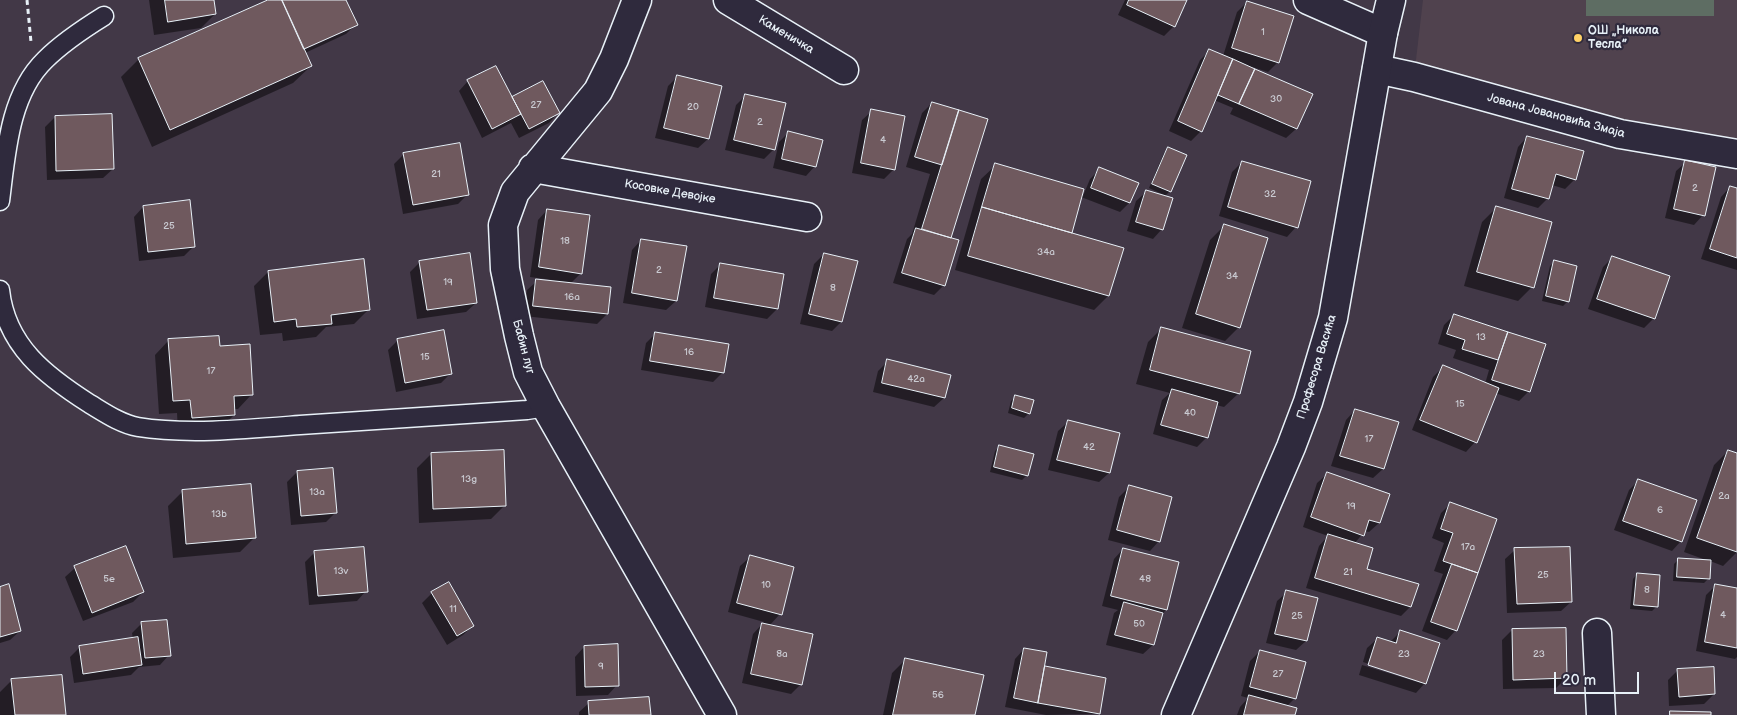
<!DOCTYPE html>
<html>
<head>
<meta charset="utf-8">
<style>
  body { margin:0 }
  #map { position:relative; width:1737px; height:715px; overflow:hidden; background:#423847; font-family:"Balsamiq Sans",sans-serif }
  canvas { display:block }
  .scale { position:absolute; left:1554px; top:672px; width:85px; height:22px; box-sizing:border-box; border:2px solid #e8f1f8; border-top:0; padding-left:6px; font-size:15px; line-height:18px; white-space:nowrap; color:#e8f1f8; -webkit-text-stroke:4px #2f2a3d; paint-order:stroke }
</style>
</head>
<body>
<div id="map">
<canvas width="1737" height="715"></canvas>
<div class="scale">20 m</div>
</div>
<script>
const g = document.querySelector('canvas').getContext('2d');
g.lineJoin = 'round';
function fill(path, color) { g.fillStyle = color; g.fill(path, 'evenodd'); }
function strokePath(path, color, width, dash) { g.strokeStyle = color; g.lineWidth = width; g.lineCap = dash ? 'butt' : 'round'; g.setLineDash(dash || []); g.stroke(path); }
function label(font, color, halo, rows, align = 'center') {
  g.font = font + ' "Balsamiq Sans",sans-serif'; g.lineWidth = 4.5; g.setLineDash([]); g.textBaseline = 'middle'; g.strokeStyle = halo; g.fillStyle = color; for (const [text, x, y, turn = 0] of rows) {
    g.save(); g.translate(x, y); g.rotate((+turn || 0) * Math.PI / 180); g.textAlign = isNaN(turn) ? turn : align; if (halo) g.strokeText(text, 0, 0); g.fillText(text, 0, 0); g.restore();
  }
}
fill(new Path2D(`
  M1423 0H1737V143L1620 134 1414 77Z`), '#50424e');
fill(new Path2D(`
  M1586 0H1714V16H1586Z`), '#5e6d63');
fill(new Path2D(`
  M149 0H213L215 14 201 28 154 35Z
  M271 0H345L356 24 346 34 305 53 311 66 293 83 152 147 121 77 139 59ZM346 28V31L299 52 298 50Z
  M1125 0H1186L1174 26 1164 36 1118 15Z
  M1247 2 1278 62 1268 72 1252 67V69L1311 94 1296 129 1286 138 1230 114 1233 108 1214 100 1201 131 1191 141 1169 131 1200 60 1210 50 1223 56 1237 12Z
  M677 77 721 87 708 139 698 148 655 138 668 86Z
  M468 81 512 98 558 113 549 123 519 138 511 123 482 138 459 91Z
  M746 95 774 149 764 159 725 150 736 105Z
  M932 103 986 119 950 237 944 285 934 295 893 283 907 239 912 234 930 174 906 167 922 113Z
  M872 111 894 169 884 179 852 173 862 120Z
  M55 117 113 169 103 178 47 180 45 127Z
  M789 132 815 166 806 176 773 168 779 142Z
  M1527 137 1575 179 1565 189 1552 185 1548 198 1538 208 1504 198 1518 147Z
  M1169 149 1170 191 1164 197 1162 229 1153 239 1127 231 1136 201 1146 192 1163 197 1164 195 1149 188 1164 153Z
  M404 154 468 194 458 204 403 214 394 164Z
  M1242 162 1296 227 1287 237 1219 216 1232 172Z
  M1686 162 1703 215 1694 225 1665 218 1676 171Z
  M996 165 1083 196 1090 179 1100 169 1129 203 1120 212 1081 197 1070 234 1108 296 1094 310 955 270 981 179Z
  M1730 187 1737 190V270L1701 259 1721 197Z
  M143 207 194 246 184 256 139 261 134 217Z
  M1496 208 1532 287 1518 301 1464 286 1482 222Z
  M547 210 581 273 570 284 607 314 597 324 524 316 527 290 537 281 552 282V280L530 277 538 220Z
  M1224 226 1239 327 1225 341 1182 328 1210 240Z
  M641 240 676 301 666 310 623 303 632 250Z
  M824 254 841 322 832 331 800 324 814 264Z
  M1613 257 1654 318 1644 328 1588 309 1603 267Z
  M420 262 476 303 466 312 417 319 410 272Z
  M1554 262 1568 301 1563 306 1542 301 1550 266Z
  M721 264 783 275 777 309 767 319 705 307 711 274Z
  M268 272 369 309 354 324 326 327 316 337 283 341 282 333 260 335 254 286Z
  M1454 315 1544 345 1529 391 1519 401 1495 393 1475 442 1466 452 1412 430 1433 377 1443 367 1485 384 1489 370 1453 358 1456 350 1438 344 1444 325Z
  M1162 328 1239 393 1224 407 1216 405 1207 437 1197 447 1153 434 1162 400 1170 393 1136 384 1148 342Z
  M656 333 722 373 713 382 641 370 646 343Z
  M169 340 219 348 252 394 238 409H233L234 415 220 429 178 432 177 413 159 414 155 355Z
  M398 340 451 373 441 383 396 392 388 350Z
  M888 361 944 398 934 407 873 392 878 371Z
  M1016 397 1029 413 1024 418 1008 413 1011 401Z
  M1355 410 1383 469 1373 478 1331 466 1346 420Z
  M1068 422 1109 473 1099 482 1048 470 1058 431Z
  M1000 446 1027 475 1022 480 990 472 995 451Z
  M1728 451 1737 454V552L1723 566 1710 561 1709 578 1704 583 1673 581 1674 564 1678 560H1706L1684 552 1714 465Z
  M431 454 505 505 491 519 419 523 417 468Z
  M297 472 336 512 326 522 291 525 287 482Z
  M1327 474 1379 523 1369 532 1365 531 1354 544 1366 569 1410 607 1401 616 1306 588 1319 546 1328 536 1303 527 1317 483Z
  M1638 481 1681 541 1672 551 1614 530 1629 490Z
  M1129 487 1159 541 1150 551 1108 540 1119 497Z
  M182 492 254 538 240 552 173 558 168 506Z
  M1450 504 1496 520 1456 630 1447 640 1422 631 1443 574 1434 571 1444 543 1432 538 1441 513Z
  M1123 549 1166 610 1162 614 1153 645 1143 654 1106 645 1114 613 1118 610 1102 606 1114 559Z
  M1515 550 1571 602 1561 611 1507 613 1505 559Z
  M315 552 366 591 357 601 309 605 305 562Z
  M750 557 780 614 769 626 801 684 791 694 742 683 753 634 764 622 728 612 740 566Z
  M75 568 143 592 133 602 83 621 65 577Z
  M1637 574 1657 606 1652 611 1630 609 1633 579Z
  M1716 585 1737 589V657L1735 659 1696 651 1706 595Z
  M0 588 20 631 10 640 0 643Z
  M1287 592 1306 641 1296 650 1266 643 1277 601Z
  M432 593 472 626 463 635 447 645 422 603Z
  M142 623 169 655 160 665 139 667 131 675 74 683 70 657 80 647 133 639 132 633Z
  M1512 630 1566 678 1556 688 1503 689 1502 640Z
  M1400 632 1425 683 1416 693 1359 675 1362 665 1421 683V681L1363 662 1367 648 1377 639 1391 641Z
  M584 647 617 685 608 695 576 696 575 657Z
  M1024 649 1043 667 1105 679 1098 714 1046 715 1005 707 1015 659Z
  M1260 651 1295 698 1286 707 1294 715H1237L1240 707 1248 698 1241 696 1250 661Z
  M906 659 974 715H883L892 673Z
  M1677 671 1714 694 1704 704 1669 706 1668 680Z
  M12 680 64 715H0V692Z
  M589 703 649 715H579V712Z`), '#0007');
const building = new Path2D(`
  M165 0H214L216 14 168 22Z
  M268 0H282L312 66 170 130 138 58Z
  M282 0H346L358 25 304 49Z
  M1129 0H1187L1175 27 1127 5Z
  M1247 1 1294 16 1279 63 1232 48Z
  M1209 49 1233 59 1202 132 1178 121Z
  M1233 59 1255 69 1239 104 1218 95Z
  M496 66 521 114 492 129 467 80Z
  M1255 69 1313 94 1297 129 1239 104Z
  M677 75 722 86 709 139 664 128Z
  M543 81 560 113 529 129 512 97Z
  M745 94 786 103 775 150 734 140Z
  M932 102 959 110 942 165 915 157Z
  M871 109 905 116 895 170 861 163Z
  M959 110 988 119 951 238 922 229Z
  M112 114 114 169 56 171 55 116Z
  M788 131 823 140 816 167 782 159Z
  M1527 136 1584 151 1576 180 1556 174 1549 199 1512 189Z
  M460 143 469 195 413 205 403 153Z
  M1168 147 1187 155 1171 192 1152 184Z
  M1685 160 1716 167 1705 216 1674 209Z
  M1242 161 1311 181 1298 228 1228 207Z
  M995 163 1084 189 1072 233 982 207Z
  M1099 167 1139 183 1130 203 1091 188Z
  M1730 186 1737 188V258L1710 249Z
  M1146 190 1173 198 1163 230 1136 222Z
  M190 200 195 247 148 252 143 206Z
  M1496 206 1552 222 1534 288 1477 272Z
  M982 207 1124 248 1109 296 968 256Z
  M547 209 590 215 582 274 539 267Z
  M1224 224 1268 238 1240 328 1196 314Z
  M916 228 959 240 945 286 902 273Z
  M641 239 687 246 677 301 632 293Z
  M470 253 477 303 427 310 419 261Z
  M824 253 858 261 842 322 809 314Z
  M1612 256 1670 276 1655 319 1597 299Z
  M364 259 370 310 331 315 332 324 297 327 296 319 274 322 268 271Z
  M1554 260 1577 266 1569 302 1546 296Z
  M720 263 784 274 778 309 714 298Z
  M536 279 611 287 608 314 533 306Z
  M1454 314 1508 332 1498 360 1462 349 1465 340 1447 334Z
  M1161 327 1251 351 1240 394 1150 370Z
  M444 330 452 374 405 383 397 339Z
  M655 332 729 344 724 373 650 361Z
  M1508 332 1546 344 1530 392 1492 380Z
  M219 336 220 346 250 344 253 395 234 396 235 415 192 418 190 400 173 401 168 339Z
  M887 359 951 375 945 398 882 383Z
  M1443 365 1499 388 1477 443 1420 420Z
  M1172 389 1218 402 1208 438 1161 425Z
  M1015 395 1034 400 1030 414 1012 408Z
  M1355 409 1399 422 1384 469 1340 456Z
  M1068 420 1120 433 1110 473 1057 460Z
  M999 445 1034 454 1028 476 994 467Z
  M504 450 506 506 433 509 431 453Z
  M1728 450 1737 453V552L1697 538Z
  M333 468 337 513 301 516 297 471Z
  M1327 472 1390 494 1380 523 1369 520 1364 536 1311 517Z
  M1638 479 1697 500 1682 542 1623 521Z
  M251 484 256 538 186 544 182 490Z
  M1129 485 1172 497 1160 542 1117 530Z
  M1450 502 1497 519 1478 573 1443 561 1453 533 1441 529Z
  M1328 534 1373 548 1367 569 1419 584 1411 607 1315 578Z
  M126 546 144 592 92 613 74 566Z
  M364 547 368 592 318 596 314 551Z
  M1570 547 1572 602 1517 604 1514 548Z
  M1123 548 1179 562 1167 610 1111 596Z
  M750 555 794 567 782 615 737 603Z
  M1678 558 1711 560 1710 579 1677 577Z
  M1452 564 1478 573 1457 631 1431 622Z
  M1637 573 1660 575 1658 607 1634 605Z
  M449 582 474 626 457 636 431 592Z
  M9 584 21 631 0 637V587Z
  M1715 584 1737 588V648L1705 642Z
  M1286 590 1318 598 1307 641 1275 634Z
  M1124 602 1163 613 1154 645 1115 635Z
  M167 620 171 656 145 658 141 622Z
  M762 623 813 634 802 685 751 674Z
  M1566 628 1567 678 1513 680 1512 629Z
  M1400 630 1440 643 1426 684 1368 665 1377 637 1396 643Z
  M138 637 142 665 83 674 79 646Z
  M618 644 619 686 585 687 584 646Z
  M1024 648 1047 652 1038 703 1014 698Z
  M1260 650 1306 662 1296 699 1250 687Z
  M905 658 984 675 975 715H893Z
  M1045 666 1106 678 1100 714 1038 703Z
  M1714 667 1715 694 1679 697 1677 669Z
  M62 675 66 715H15L11 679Z
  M1249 695 1297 708 1295 715H1244Z
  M649 697 651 715H589L588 701Z
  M1670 711 1711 712V715H1670Z`);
fill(building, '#6f595e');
strokePath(building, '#e8f1f8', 1);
const lane = new Path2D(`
  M0 201C6 154 9 95 45 60 62 43 83 29 104 16
  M0 290C6 346 46 376 90 404 105 413 121 424 138 427 187 435 250 429 300 425 376 420 451 415 527 410L546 407`);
const street = new Path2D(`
  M637 0 614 59 598 91 515 192 503 225 505 269 519 336 528 372 546 407 722 715
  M728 0 844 70
  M1308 0 1383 33
  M1377 69 1414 77 1620 134 1737 154
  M533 168 807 217
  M1597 633 1601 715`);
const secondary = new Path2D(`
  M1176 715 1291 447 1308 402 1333 318 1383 33 1391 0`);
strokePath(lane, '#e8f1f8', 21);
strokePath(street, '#e8f1f8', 31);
strokePath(secondary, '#e8f1f8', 31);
strokePath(new Path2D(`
  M27 0 31 42`), '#e8f1f8', 3, [5, 4]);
strokePath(lane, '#2f2a3d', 18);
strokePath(street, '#2f2a3d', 28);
strokePath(secondary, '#2f2a3d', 28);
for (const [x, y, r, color] of [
  [1578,38,5,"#ffd166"]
]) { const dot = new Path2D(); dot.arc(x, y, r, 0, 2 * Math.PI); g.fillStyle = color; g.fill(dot); strokePath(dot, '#2f2a3d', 2); }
label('10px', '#cacbd2', null, [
  ["1",1263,32],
  ["30",1276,99],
  ["27",536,105],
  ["20",693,107],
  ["2",760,122],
  ["4",883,140],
  ["21",436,174],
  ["2",1695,188],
  ["32",1270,194],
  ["25",169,226],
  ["18",565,241],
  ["34a",1046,252],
  ["2",659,270],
  ["34",1232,276],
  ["19",448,282],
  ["8",833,288],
  ["16a",572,297],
  ["13",1481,337],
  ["16",689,352],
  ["15",425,357],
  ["17",211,371],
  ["42a",916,379],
  ["15",1460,404],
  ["40",1190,413],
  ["17",1369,439],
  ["42",1089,447],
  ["13g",469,479],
  ["13a",317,492],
  ["2a",1724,496],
  ["19",1351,506],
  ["6",1660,510],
  ["13b",219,514],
  ["17a",1468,547],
  ["13v",341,571],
  ["21",1348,572],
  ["25",1543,575],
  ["5e",109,579],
  ["48",1145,579],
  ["10",766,585],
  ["8",1647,590],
  ["11",453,609],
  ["4",1723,615],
  ["25",1297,616],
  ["50",1139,624],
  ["8a",782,654],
  ["23",1404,654],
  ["23",1539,654],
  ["9",601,666],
  ["27",1278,674],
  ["56",938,695]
]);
label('bold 12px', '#e8f1f8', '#2f2a3d', [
  ["ОШ „Никола",1588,31],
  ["Тесла”",1588,45]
], 'left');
label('12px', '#e8f1f8', '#2f2a3d', [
  ["Каменичка",786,35,31],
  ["Јована Јовановића Змаја",1556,116,15],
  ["Косовке Девојке",670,192,10],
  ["Бабин луг",523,347,75],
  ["Професора Васића",1317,367,-73]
]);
</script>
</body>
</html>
